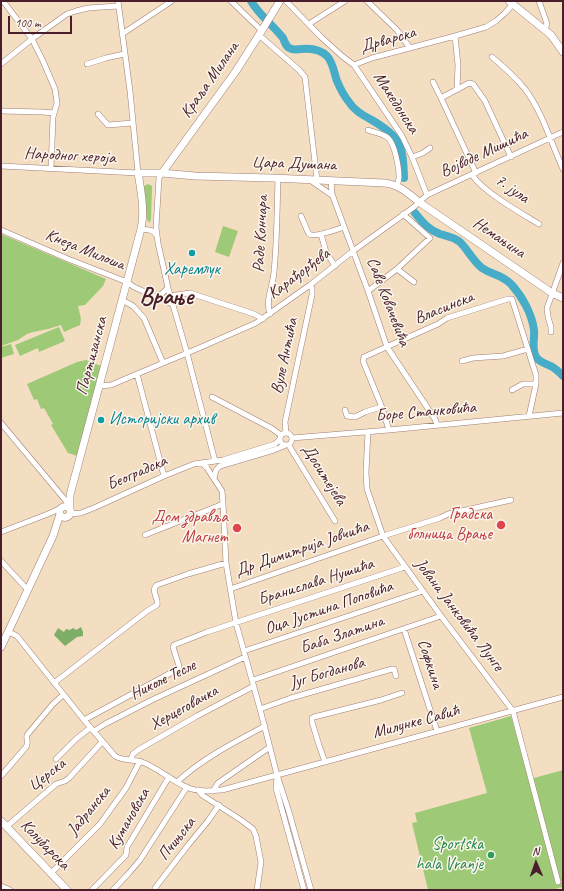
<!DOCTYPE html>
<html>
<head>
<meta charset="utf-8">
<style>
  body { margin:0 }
  #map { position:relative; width:564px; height:891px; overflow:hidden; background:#f4dec2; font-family:Caveat,sans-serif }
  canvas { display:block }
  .frame { position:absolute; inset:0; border:2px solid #4a1f2b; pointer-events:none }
  .north { position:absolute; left:516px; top:843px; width:40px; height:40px; -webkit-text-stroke:3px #fbf7ec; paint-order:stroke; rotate:358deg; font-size:11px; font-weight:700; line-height:16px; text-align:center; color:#4a1f2b }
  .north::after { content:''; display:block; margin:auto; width:14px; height:18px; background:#4a1f2b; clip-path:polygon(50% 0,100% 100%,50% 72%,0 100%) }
  .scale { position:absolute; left:8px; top:16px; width:64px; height:18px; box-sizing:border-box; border:2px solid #4a1f2b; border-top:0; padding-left:5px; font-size:12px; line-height:14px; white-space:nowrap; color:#4a1f2b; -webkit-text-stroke:3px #fbf7ec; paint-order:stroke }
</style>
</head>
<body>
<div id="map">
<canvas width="564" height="891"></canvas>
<div class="frame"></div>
<div class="north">N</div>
<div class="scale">100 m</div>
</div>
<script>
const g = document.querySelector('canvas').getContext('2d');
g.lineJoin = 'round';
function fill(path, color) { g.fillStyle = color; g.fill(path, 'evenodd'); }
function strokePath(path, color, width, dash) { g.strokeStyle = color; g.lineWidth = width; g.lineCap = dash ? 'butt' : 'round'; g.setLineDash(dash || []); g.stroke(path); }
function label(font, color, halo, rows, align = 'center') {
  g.font = font + ' Caveat,sans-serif'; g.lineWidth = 3; g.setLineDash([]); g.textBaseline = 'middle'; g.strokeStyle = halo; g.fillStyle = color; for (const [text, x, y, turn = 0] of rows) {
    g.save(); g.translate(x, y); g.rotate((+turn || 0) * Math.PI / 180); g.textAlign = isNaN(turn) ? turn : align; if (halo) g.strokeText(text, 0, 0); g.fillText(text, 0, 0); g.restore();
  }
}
fill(new Path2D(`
  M148 184 152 186V189L151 220 149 223 147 219 144 188V186Z
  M223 226 238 231 229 257 215 252Z
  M1 234 106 279 103 286 85 305 78 306 81 319 80 325 64 332 61 325 48 329 33 332 27 334 18 340 1 346Z
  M59 327 65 341 39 352 38 348 20 356 15 345Z
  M11 344 14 354 1 358V347Z
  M86 360 104 367 81 457 68 453 51 425 53 424 44 408 41 409 37 399 34 400 27 384 77 362Z
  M511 716 529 781 534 778 563 770V887L551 890H428L412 823 417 822 415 813 487 793 469 728Z`), '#9eca77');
fill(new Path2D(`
  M81 627 83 632V636L77 637 65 646 54 635 58 628 64 632 66 629 70 630 73 628 76 630Z`), '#7eae68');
strokePath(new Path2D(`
  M251 1C259 15 273 25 283 38 285 42 286 48 292 49 295 50 298 49 301 49 310 48 320 49 327 56 333 62 334 73 337 81 340 88 344 96 349 102 354 110 362 115 370 119 400 136 403 144 404 178
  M415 213C422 222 429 230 440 234 447 236 454 237 460 242 468 250 473 261 482 268 492 275 501 274 511 284 522 296 532 314 534 330 535 339 531 348 536 357 540 363 548 364 554 368 557 370 560 373 563 376`), '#47acc7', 8);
const minor = new Path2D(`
  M3 1 32 39 43 61 55 89 57 103 53 117 51 169
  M231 1 262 31
  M286 1 321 37 342 56 354 65 372 58 455 36 486 27 496 21 505 13 513 4
  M367 1 397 30 410 48
  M539 1 546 21 547 24 545 29
  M309 24 345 1
  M122 34 172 1
  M259 35 299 70 305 77 317 180
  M455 36 458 65 457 90
  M492 57C504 67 515 77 525 89 543 113 551 143 563 169
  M1 64 32 39 67 14 76 11 88 8 118 6
  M87 64 106 58 124 54
  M354 65 402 136 412 157 427 195
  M433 82 441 98 476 173
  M441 98 469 83 473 84 485 101 511 157
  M1 111 42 112 54 113
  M98 114 108 125 133 123
  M368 130C375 133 382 133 388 138 395 144 399 168 399 177 399 180 398 183 397 186
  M412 157 423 153 430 148
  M1 166 138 173 130 91 118 1
  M162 173 159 178 156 227 158 243 168 288 187 353 215 461
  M472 175C485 193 519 212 539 224
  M310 180 333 196
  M331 180 332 194 368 291 387 347 435 419 437 425
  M301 216C303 220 307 231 309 234 314 238 338 229 344 227
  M141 229C148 230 153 229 156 235
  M1 230 68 259 127 282 134 287 172 304
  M321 234 326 252 335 266
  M397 269 414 282
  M368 291 397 269 430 238 403 214
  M170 296 190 293 254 314 263 319
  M158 297 168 288
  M122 300 133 306 144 318 163 363
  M270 314C265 300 273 286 274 272 277 241 277 210 278 179
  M551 332V327L548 317 547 308 563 263
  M462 361 473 358 503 356 528 349
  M137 374 164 476
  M99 386 111 385 137 374 199 348 256 323 310 285 353 251 414 207 427 195 563 132
  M512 390 523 384H536
  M212 397 271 428 281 435
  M345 410 347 416 355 417 365 412 381 407
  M1 423 66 501
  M389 430 381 405 363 361 364 357 438 324 447 318 508 299H512L536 375V384L529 416
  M368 432 366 472 367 489 383 536 441 616 513 711 558 882
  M280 439a6 6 0 1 1 12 0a6 6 0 1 1-12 0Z
  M286 433 285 422 312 295V288L310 285
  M292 438 389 430 563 413
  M289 445 291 449 335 521
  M202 463 207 468 222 491 223 504 226 563 236 623 260 709 277 775 289 812 311 890
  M214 478 216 470 220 466 274 450 286 445
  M70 514 81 513 96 507 164 476 194 464 223 460 275 444 280 439
  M1 532 48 514 61 508
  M145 535 223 504
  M1 561 27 589
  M230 589 383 536 440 518 448 514 511 500
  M404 629 437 731
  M9 632 17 636 84 720 115 756C123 761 133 759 142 762 158 768 172 781 188 788 199 792 210 791 222 790L563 697
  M244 651 423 591
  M253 680 441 616
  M54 683 147 611 157 605C159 598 150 591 157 585L188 574 226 563
  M260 709 291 698 392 669H394L396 676
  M84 720 178 669 179 666 173 647 174 645 207 632 405 567
  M94 731 105 724 154 699 245 657
  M56 759 76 739 90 728
  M131 759 133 754 138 750 197 716 254 686
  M325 762 319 745 312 722V718L314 717 381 700 402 693
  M1 776 26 747C29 743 26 739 27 735L53 704 63 695
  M277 778 276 788 304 890
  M177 782C203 758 235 742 265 726
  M198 790 202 795 241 820 253 829 256 836 261 862 257 890
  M213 791 218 783 270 747
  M6 827 56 784 65 781 69 778 102 742
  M51 873 100 824 126 788 140 761
  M1 886 10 890
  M155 888 189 844 208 821 219 805
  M92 890 126 855 127 847 169 777
  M113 890 129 873 140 860 187 787`);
const major = new Path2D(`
  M509 1 551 35 563 52
  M162 173 236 71 259 35 280 1
  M59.5 512a5.5 5.5 0 1 1 11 0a5.5 5.5 0 1 1-11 0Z
  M70 509V495L141 229C145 211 141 191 138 173H162L195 176 272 178 384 183C398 184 408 193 419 202L552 293 563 298
  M1 647 53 536 60 514
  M1 821 67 890`);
strokePath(minor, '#9f7e76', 6);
strokePath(major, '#9f7e76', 8);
strokePath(minor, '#fff', 5);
strokePath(major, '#fff', 7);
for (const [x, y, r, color] of [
  [192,253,4,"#0f9aa8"],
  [101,420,4,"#0f9aa8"],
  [501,525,5,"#e0444e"],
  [237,528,5,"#e0444e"],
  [491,855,4,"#2e9e5b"]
]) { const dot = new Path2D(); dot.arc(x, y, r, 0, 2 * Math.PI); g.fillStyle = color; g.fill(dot); strokePath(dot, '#fbf7ec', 1.5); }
label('17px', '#4a1f2b', '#fbf7ec', [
  ["Дрварска",388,40,-16],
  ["Краља Милана",210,80,-55],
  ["Македонска",396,103,57],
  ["Војводе Мишића",484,153,-25],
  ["Народног хероја",70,156,3],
  ["Цара Душана",294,164,2],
  ["7. јула",512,189,35],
  ["Раде Кончара",261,234,-87],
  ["Немањина",499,238,34],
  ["Кнеза Милоша",85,250,22],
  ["Карађорђева",299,274,-37],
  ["Саве Ковачевића",388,302,69],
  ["Власинска",444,308,-22],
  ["Партизанска",92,356,-75],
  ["Вуле Антића",285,356,-78],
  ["Боре Станковића",426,412,-5],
  ["Београдска",137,473,-24],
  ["Доситејева",324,475,58],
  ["Др Димитрија Јовчића",302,549,-19],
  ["Бранислава Нушића",316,582,-18],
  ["Оца Јустина Поповића",329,608,-19],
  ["Јована Јанковића Лунге",459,615,53],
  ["Баба Златина",342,635,-19],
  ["Софкина",430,664,72],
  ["Југ Богданова",327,673,-16],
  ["Николе Тесле",163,680,-26],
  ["Херцеговачка",184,708,-29],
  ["Милунке Савић",416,722,-15],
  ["Церска",47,775,-38],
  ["Јадранска",89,811,-51],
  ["Кумановска",129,819,-60],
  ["Пчињска",177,839,-52],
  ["Колубарска",45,845,46]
]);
label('17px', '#0d838f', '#fbf7ec', [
  ["Харемлук",192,270],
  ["Историјски архив",109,420,"left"]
]);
label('17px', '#be3a42', '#fbf7ec', [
  ["Градска",492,515],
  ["болница Врање",492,535],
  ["Дом здравља",228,518],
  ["Магнет",228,538]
], 'right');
label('17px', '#27864d', '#fbf7ec', [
  ["Sportska",483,845],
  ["hala Vranje",483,865]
], 'right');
label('bold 25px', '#4a1f2b', '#fbf7ec', [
  ["Врање",166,297]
]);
</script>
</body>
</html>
